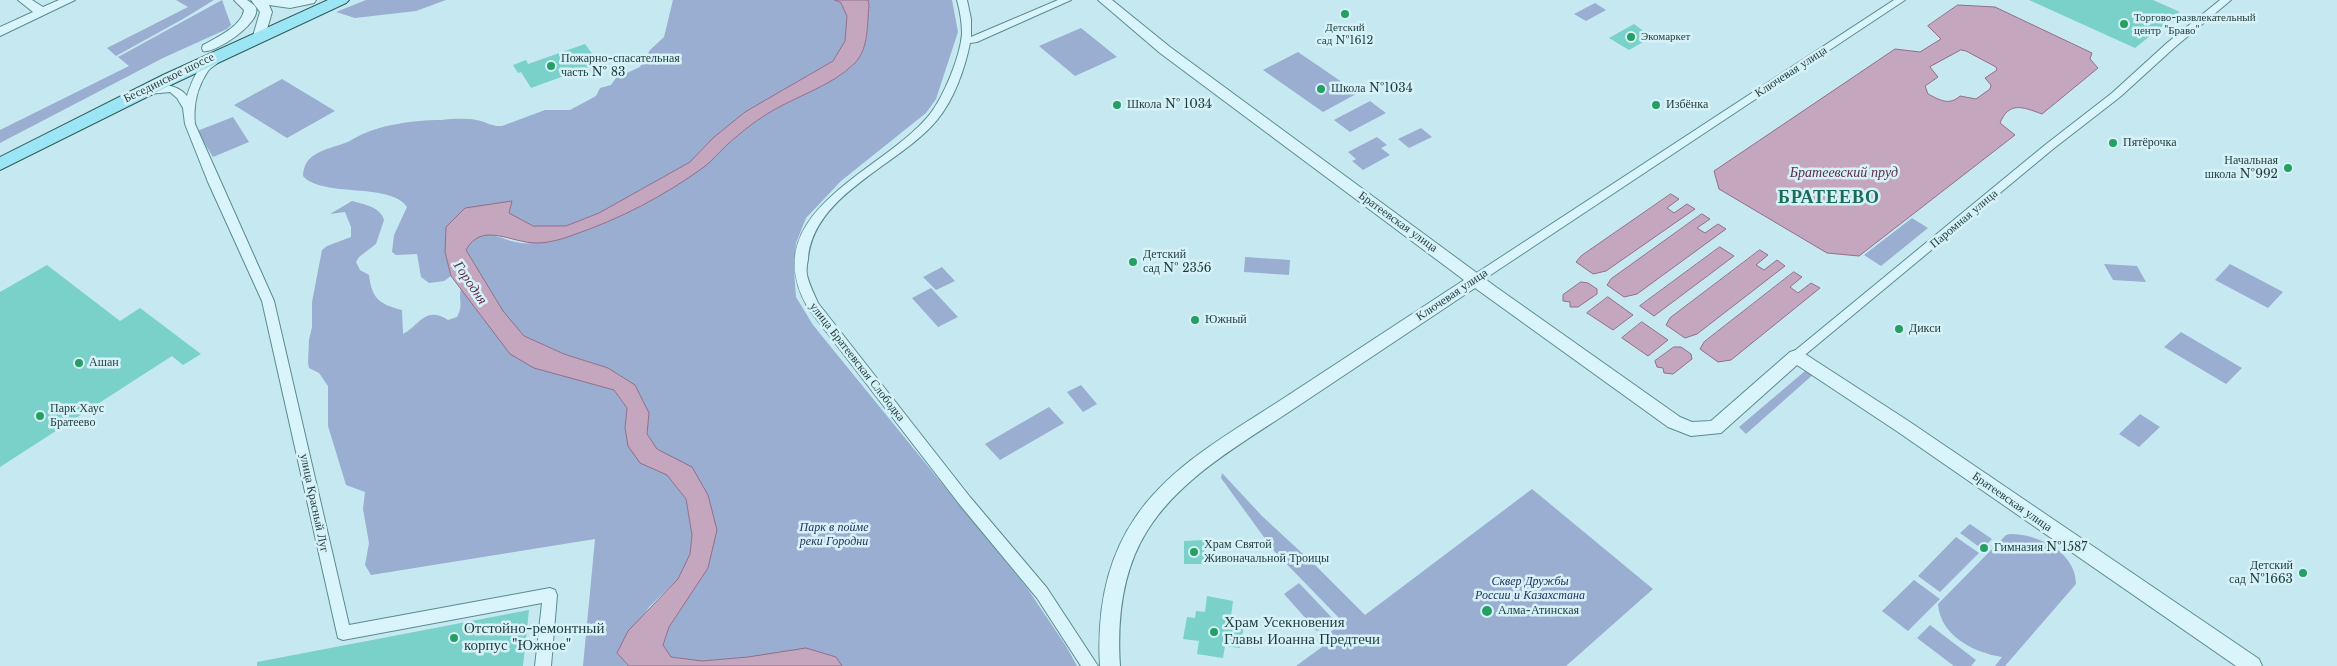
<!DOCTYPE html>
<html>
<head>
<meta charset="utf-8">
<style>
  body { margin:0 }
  canvas { display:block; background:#c6e8f1 }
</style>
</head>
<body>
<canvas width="2337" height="666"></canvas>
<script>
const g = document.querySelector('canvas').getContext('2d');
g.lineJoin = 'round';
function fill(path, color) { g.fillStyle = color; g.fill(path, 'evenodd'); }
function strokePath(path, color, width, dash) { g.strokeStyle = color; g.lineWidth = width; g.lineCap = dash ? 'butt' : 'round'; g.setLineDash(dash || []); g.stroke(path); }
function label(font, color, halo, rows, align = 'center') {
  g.font = font + ' "Libre Baskerville",serif'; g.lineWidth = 5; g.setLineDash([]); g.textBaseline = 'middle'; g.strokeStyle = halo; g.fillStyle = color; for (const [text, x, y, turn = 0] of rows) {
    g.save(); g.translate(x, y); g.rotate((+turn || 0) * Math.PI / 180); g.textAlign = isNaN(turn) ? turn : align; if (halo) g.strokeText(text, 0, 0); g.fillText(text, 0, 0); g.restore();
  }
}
fill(new Path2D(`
  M176 0H214L183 19 116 56 107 48 188 7Z
  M222 0 231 25 227 29 163 58 0 143V130L129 66 118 57Z
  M366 0H446L416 11 355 18 336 12Z
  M673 0H835L841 3 847 16 845 41 833 61 745 112 713 138 690 162 599 213 566 226H533L509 213 512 202 445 252 451 276 444 281 429 283 421 277 417 254 396 255 392 252 394 235 407 207C391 182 322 198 303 176 304 147 337 150 355 138 377 125 415 120 441 120 452 119 465 118 476 120 485 121 492 127 502 126L545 110H570L596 96 600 88 611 85 616 78 640 67 650 50 664 37Z
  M868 0H952L958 32 936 99 926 113 841 181 806 218 796 243 794 270 796 297 813 325 1027 588 1066 646 1077 666H842L836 657H748L702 661 671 657 663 645 669 627 708 568 692 468 657 449 647 434 648 413 635 385 608 368 564 354 524 336 503 312 466 250C482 222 497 240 521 243 539 244 557 241 573 235 620 219 664 196 703 167 713 160 720 151 728 144 740 133 754 122 767 114 795 96 831 87 855 63 869 48 867 24 869 5Z
  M1595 3 1606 10 1586 21 1574 14Z
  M1081 28 1117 57 1075 76 1039 46Z
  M1298 52 1358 93 1323 112 1263 70Z
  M282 79 335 111 287 138 234 105Z
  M1370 101 1386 113 1350 132 1334 120Z
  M233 117 249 142 213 157 197 131Z
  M1421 128 1432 137 1409 148 1398 139Z
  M1377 137 1387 145 1381 148 1390 155 1363 170 1352 161 1356 159 1348 152Z
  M352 201C363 204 381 207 384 220L376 244 359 257 356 262 360 270 369 275C372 299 379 304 402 310L403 334C419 326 425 305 448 320L457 317C464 305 458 299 461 289L484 319 577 380 614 390 627 408 625 428 640 462 667 475 686 499 692 535 690 554 678 579 649 607 617 653 629 666H583L595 539 371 575 365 565 369 543 363 509 365 492 346 485 328 426V386L319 373 309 368 308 363 309 340 312 327V302L322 250 327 246 351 237V227L345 212 330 214Z
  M1912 218 1928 228 1881 266 1864 255Z
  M1245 257 1290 260 1289 275 1244 272Z
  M2104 264 2137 266 2146 282 2113 280Z
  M2230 264 2283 292 2268 308 2215 280Z
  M942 267 955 281 936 290 923 277Z
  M931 288 958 317 938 327 912 298Z
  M2181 332 2242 368 2226 384 2164 347Z
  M1805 371 1816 372 1746 434 1739 427Z
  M1081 385 1097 404 1083 412 1067 392Z
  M1049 407 1064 423 1000 460 985 444Z
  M2140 414 2160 427 2139 447 2119 434Z
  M1222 473 1262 516 1316 566 1365 615 1532 489 1653 589 1566 666H1296L1322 647 1318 642 1343 622 1274 551 1221 478Z
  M1970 524 1992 539 1982 549 1960 533Z
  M2010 534C2038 534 2076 552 2076 584L2005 666H1995L2002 657C1975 653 1940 636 1938 604L2006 535Z
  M1956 537 1979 553 1940 592 1918 576Z
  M1914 580 1940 599 1908 631 1882 611Z
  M1299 583 1334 620 1317 631 1284 594Z
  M1930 625 1976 660 1971 666H1954L1917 638Z`), '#99aed0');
const water = new Path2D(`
  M835 0H868L869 5C867 24 869 48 855 63 831 87 795 96 767 114 754 122 740 133 728 144 720 151 713 160 704 167 664 196 620 219 573 235 563 239 548 243 537 243 510 243 482 221 466 250L503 311 524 336 564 354 608 368 635 385 649 413 647 434 657 449 692 467 708 495 717 530 708 568 669 627 663 645 671 657 702 661 748 657 806 648 836 657 842 666H629L617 653 628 631 678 579 690 554 692 535 686 499 667 475 640 463 628 446 625 428 627 408 614 390 534 368 510 354 451 276 445 252 446 227 465 208 512 201 509 213 533 226H566L599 213 690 162 713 138 745 112 833 61 845 41 847 16 841 3Z
  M1958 5 1995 7 2092 53 2090 59 2098 68 2042 114C2023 107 2009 101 2000 123L2015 135 1859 256 1827 253 1719 189 1714 171 1895 49 1920 52 1941 39 1928 26ZM1961 50 1966 51 1996 67 1997 70 1985 78 1991 85 1990 89 1976 99 1960 96C1949 106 1940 100 1928 94L1925 86 1938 77 1930 67Z
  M1671 194 1679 199 1667 208 1674 213 1687 204 1695 209 1606 271 1593 274 1576 262 1581 256Z
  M1702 214 1710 219 1697 228 1705 233 1718 224 1726 229 1637 294 1624 297 1607 285 1611 279Z
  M1720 247 1734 256 1654 316 1640 306Z
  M1760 250 1768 255 1756 265 1764 270 1777 260 1785 266 1697 334 1685 338 1666 325 1670 318Z
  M1794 272 1802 277 1790 287 1798 293 1811 283 1820 288 1731 360 1718 362 1700 349 1704 342Z
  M1581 282 1588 283 1597 289V294L1578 307H1570V302L1563 301V295Z
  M1608 297 1633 315 1613 330 1587 313Z
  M1642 322 1668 340 1648 356 1622 338Z
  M1674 347H1681L1691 354 1692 359 1673 374 1664 373 1663 368 1657 367 1655 361Z`);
fill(water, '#c4a7bf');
strokePath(water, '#936d8a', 1);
fill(new Path2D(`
  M2029 0H2153L2180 12 2135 48Z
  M1634 24 1652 37 1629 50 1609 38Z
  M585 44 593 55 583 59 589 67 531 88 521 72 518 73 513 65 526 60 528 64Z
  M47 265 120 321 140 308 201 354 183 365 172 356 0 467V292Z
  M1204 540 1205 564H1184V541Z
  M1207 596 1233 601 1231 616 1237 618 1236 625 1244 626 1240 648 1225 646 1223 658 1197 654 1199 641 1183 639 1187 617 1195 618 1196 611 1205 612Z
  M529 610 523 666H257V662Z`), '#7ad1c9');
const minor = new Path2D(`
  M957 0H967L971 19V37L1058 0H1071L977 42 970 43C965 68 954 100 937 120 900 165 813 194 808 259 807 264 806 270 807 275 809 284 814 294 818 303L970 497 1047 588 1098 666H1081L1037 598 960 505 808 308C753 211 884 172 930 114 944 96 960 57 962 34 962 22 960 11 957 0Z
  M1894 0H1905L1480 282H1472L1470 279 1472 276Z
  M2220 0H2231L2175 47 2120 97 2053 149 1800 359H1792L1790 356 1792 353 2045 145 2112 93 2167 43Z
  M215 58 220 61C216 65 211 67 208 71 197 87 193 106 195 124L274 301 349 625 550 588 555 590 557 595 551 666H535L542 603 343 640 338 638 262 301 208 182 185 124 183 108 177 98 170 92 149 94 144 91C155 81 178 84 187 96 192 81 198 63 215 58Z`);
const tertiary = new Path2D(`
  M18 0H32L43 7 59 0H75L0 36V27L33 12Z
  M234 0H247C250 2 255 5 256 8 261 23 215 54 203 51L202 48 203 45C216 38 242 26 244 10Z
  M251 0H316L314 3 290 8 269 5 272 12 265 36 259 40 253 36 260 12Z
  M1098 0H1112L1170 47 1496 287 1680 417 1692 422 1711 421 1790 352 1796 350 1802 352 1910 422 2259 659 2262 666H2236L1898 432 1797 365 1721 433 1691 436 1668 427 1475 288C1416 327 1357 367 1298 406 1246 441 1181 476 1147 531 1122 571 1117 619 1120 666H1100C1097 614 1105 562 1135 518 1171 464 1234 431 1287 396 1346 357 1405 319 1464 280L1160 53Z`);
const primary = new Path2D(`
  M328 0H349L346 3 175 83 0 170V157L163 75Z`);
strokePath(minor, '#5a8c8e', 2);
strokePath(tertiary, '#5a8c8e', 2);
strokePath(primary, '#2e5b5a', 2);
fill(minor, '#daf4fb');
fill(tertiary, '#daf4fb');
fill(primary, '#9ce5f5');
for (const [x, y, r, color] of [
  [1345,14,5,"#26a062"],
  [2124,24,5,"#26a062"],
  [1631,37,5,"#26a062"],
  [551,66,5,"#26a062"],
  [1321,89,5,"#26a062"],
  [1117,105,5,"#26a062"],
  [1656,105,5,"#26a062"],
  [2113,143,5,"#26a062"],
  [2288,168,5,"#26a062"],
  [1133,262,5,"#26a062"],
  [1195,320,5,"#26a062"],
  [1899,329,5,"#26a062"],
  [79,363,5,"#26a062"],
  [40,416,5,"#26a062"],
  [1984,548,5,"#26a062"],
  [1194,552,5,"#26a062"],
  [2303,573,5,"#26a062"],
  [1487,611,6,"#26a062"],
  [1214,632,5,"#26a062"],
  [454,638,5,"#26a062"]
]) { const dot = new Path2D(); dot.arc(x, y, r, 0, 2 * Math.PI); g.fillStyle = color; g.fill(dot); strokePath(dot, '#d6f1f8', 2); }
label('11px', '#1f3d3c', '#d6f1f8', [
  ["Торгово-развлекательный",2134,18],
  ["центр \"Браво\"",2134,31],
  ["Детский",1345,28,"center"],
  ["сад №1612",1345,41,"center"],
  ["Экомаркет",1641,37]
], 'left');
label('12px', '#1f3d3c', '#d6f1f8', [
  ["Пожарно-спасательная",561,59],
  ["часть № 83",561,73],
  ["Школа №1034",1331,89],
  ["Школа № 1034",1127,105],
  ["Избёнка",1666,105],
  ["Пятёрочка",2123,143],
  ["Начальная",2278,161,"right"],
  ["школа №992",2278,175,"right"],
  ["Детский",1143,255],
  ["сад № 2356",1143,269],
  ["Южный",1205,320],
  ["Дикси",1909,329],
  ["Ашан",89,363],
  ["Парк Хаус",50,409],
  ["Братеево",50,423],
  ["Храм Святой",1204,545],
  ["Живоначальной Троицы",1204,559],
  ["Гимназия №1587",1994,548],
  ["Детский",2293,566,"right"],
  ["сад №1663",2293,580,"right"],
  ["Алма-Атинская",1498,611]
], 'left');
label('12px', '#1f3d3c', '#d6f1f8', [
  ["Ключевая улица",1791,72,-33],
  ["Бесединское шоссе",169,78,-26],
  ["Паромная улица",1964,219,-40],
  ["Братеевская улица",1398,222,36],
  ["Ключевая улица",1452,295,-34],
  ["улица Братеевская Слободка",857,362,52],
  ["Братеевская улица",2012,502,35],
  ["улица Красный Луг",314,503,78]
]);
label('italic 12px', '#24325b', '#d6f1f8', [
  ["Парк в пойме",834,528],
  ["реки Городни",834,542],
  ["Сквер Дружбы",1530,582],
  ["России и Казахстана",1530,596]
]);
label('italic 14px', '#5d2d49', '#d6f1f8', [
  ["Братеевский пруд",1844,173],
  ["Городня",470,283,56]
]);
label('15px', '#1f3d3c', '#d6f1f8', [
  ["Храм Усекновения",1224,623],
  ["Главы Иоанна Предтечи",1224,640],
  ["Отстойно-ремонтный",464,629],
  ["корпус \"Южное\"",464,646]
], 'left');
g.letterSpacing = '1px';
label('bold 18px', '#1b6c54', '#d6f1f8', [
  ["БРАТЕЕВО",1829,198]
]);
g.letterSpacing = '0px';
</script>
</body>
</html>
